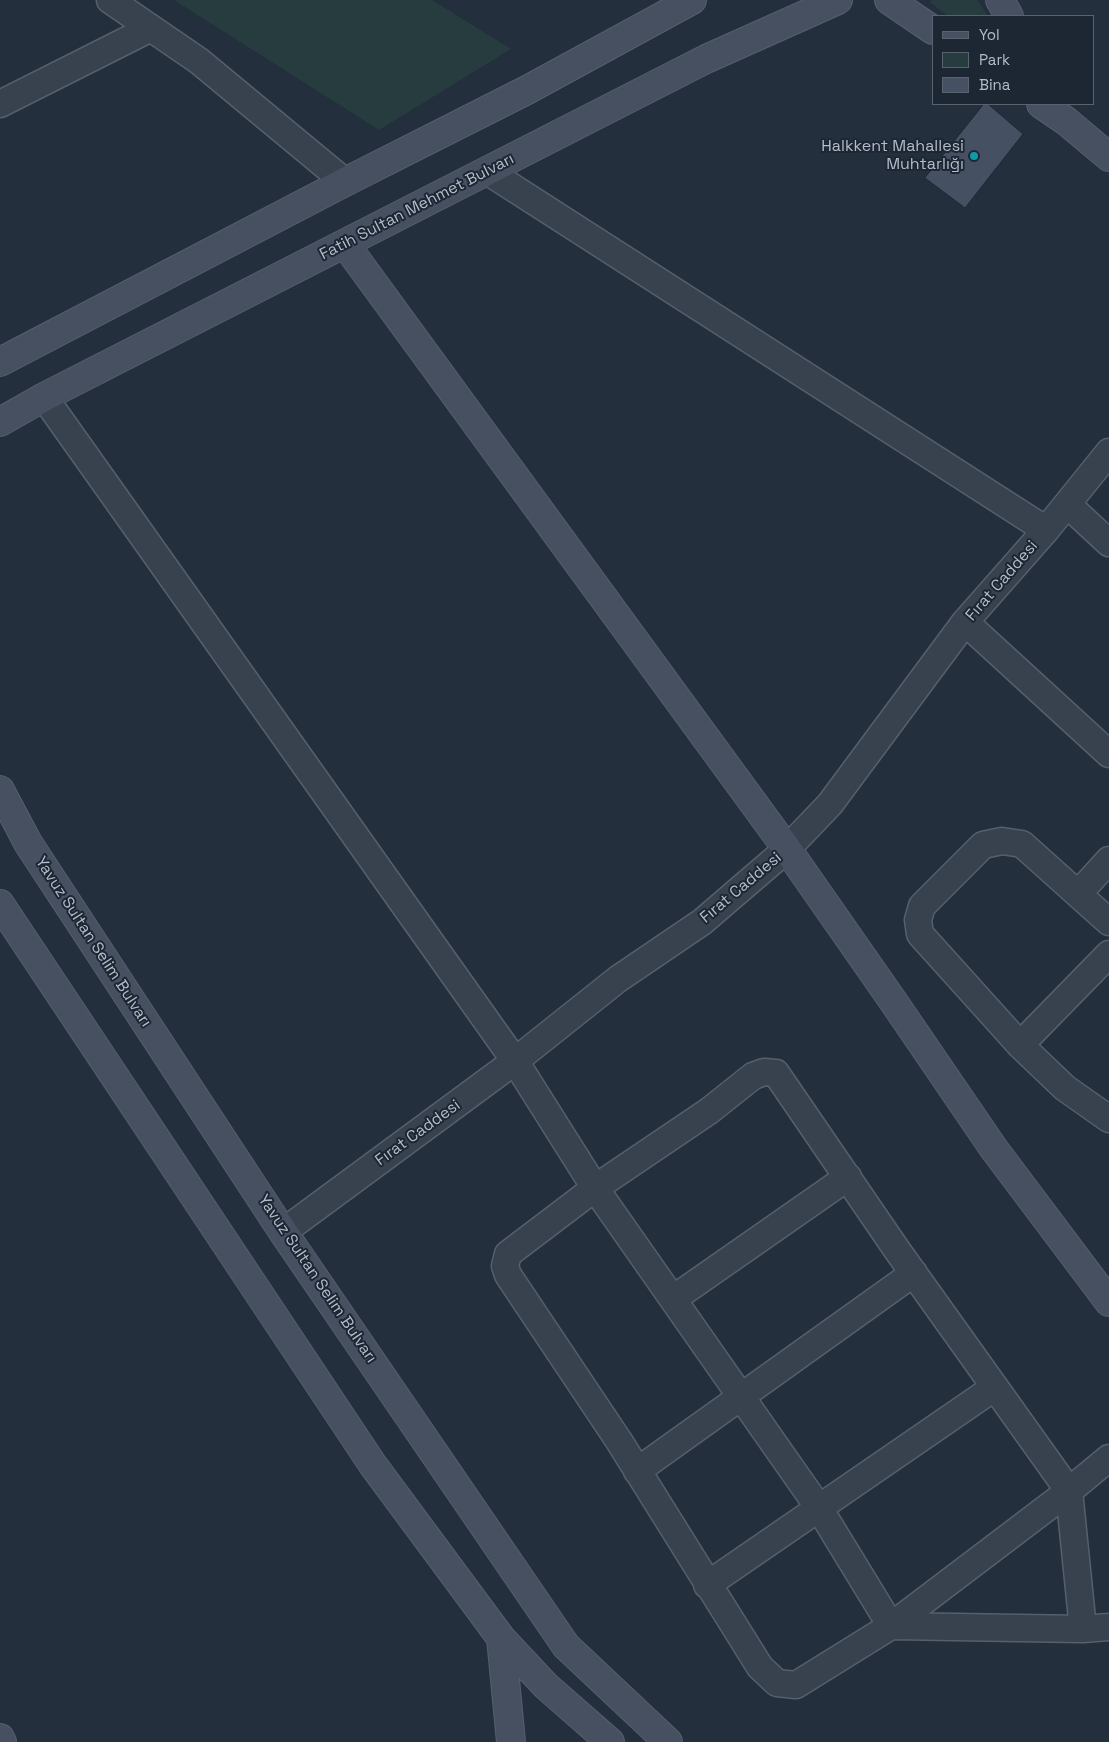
<!DOCTYPE html>
<html>
<head>
<meta charset="utf-8">
<style>
  body { margin:0 }
  #map { position:relative; width:1109px; height:1742px; overflow:hidden; background:#242f3e; font-family:"Space Grotesk",sans-serif }
  canvas { display:block }
  .legend { position:absolute; left:932px; top:15px; width:162px; height:90px; box-sizing:border-box; background:#1d2633; border:1px solid #59626f; margin:0; padding:6px 9px; list-style:none; font-size:15px; color:#b4bcc9 }
  .legend li { display:flex; align-items:center; gap:10px; height:25px }
  .legend b { width:25px; border:1px solid #59626f }
</style>
</head>
<body>
<div id="map">
<canvas width="1109" height="1742"></canvas>
<ul class="legend">
<li><b style="height:6px;background:#465061"></b>Yol</li>
<li><b style="height:14px;background:#263c3f"></b>Park</li>
<li><b style="height:14px;background:#455162"></b>Bina</li>
</ul>
</div>
<script>
const g = document.querySelector('canvas').getContext('2d');
g.lineJoin = 'round';
function fill(path, color) { g.fillStyle = color; g.fill(path, 'evenodd'); }
function strokePath(path, color, width, dash) { g.strokeStyle = color; g.lineWidth = width; g.lineCap = dash ? 'butt' : 'round'; g.setLineDash(dash || []); g.stroke(path); }
function label(font, color, halo, rows, align = 'center') {
  g.font = font + ' "Space Grotesk",sans-serif'; g.lineWidth = 4; g.setLineDash([]); g.textBaseline = 'middle'; g.strokeStyle = halo; g.fillStyle = color; for (const [text, x, y, turn = 0] of rows) {
    g.save(); g.translate(x, y); g.rotate((+turn || 0) * Math.PI / 180); g.textAlign = isNaN(turn) ? turn : align; if (halo) g.strokeText(text, 0, 0); g.fillText(text, 0, 0); g.restore();
  }
}
fill(new Path2D(`
  M174 0H432L511 49 379 130Z
  M932 0H977L988 16H948L930 2Z`), '#263c3f');
const building = new Path2D(`
  M984 104H988L1023 134 965 208 925 178Z`);
fill(building, '#455162');
strokePath(building, '#1f2835', 1);
const street = new Path2D(`
  M110 0 199 61 345 182
  M0 104 151 28
  M487 171 1046 530
  M44 397 515 1061 595 1188 819 1508 891 1626 1083 1629 1109 1627
  M1067 504 1109 543
  M965 622 1109 754
  M1078 894 1109 860
  M1109 922 1022 844 1002 841 983 845 922 906 918 920 920 934 1020 1045 1065 1088 1109 1119
  M1020 1045 1109 954
  M283 1232 515 1061 618 979 702 922 787 849 830 804 965 622 1046 530 1109 452
  M673 1299 848 1177
  M637 1471 914 1273
  M707 1585 995 1387
  M1083 1629 1069 1491 897 1250 776 1073 764 1072 753 1076 709 1111 595 1188 508 1254 505 1266 508 1275 619 1441 760 1667 777 1683 796 1685 891 1626 1069 1491 1109 1458`);
const secondary = new Path2D(`
  M889 0 933 30
  M1000 0 1009 16
  M1041 104 1066 121 1109 157
  M345 244 787 849 893 1001 994 1149 1109 1302
  M0 362 345 182 527 90 692 0
  M0 422 44 397 706 59 838 0
  M0 790 28 843 283 1232 566 1646 668 1742
  M0 904 373 1465 501 1638 546 1686 610 1742
  M501 1638 511 1742
  M0 1738 2 1742`);
strokePath(street, '#565f6c', 29);
strokePath(secondary, '#565f6c', 30);
strokePath(street, '#38414e', 26);
strokePath(secondary, '#465061', 28);
for (const [x, y, r, color] of [
  [974,156,5,"#0f9aa8"]
]) { const dot = new Path2D(); dot.arc(x, y, r, 0, 2 * Math.PI); g.fillStyle = color; g.fill(dot); strokePath(dot, '#1d2633', 2); }
label('16px', '#b4bcc9', '#1d2633', [
  ["Halkkent Mahallesi",964,147],
  ["Muhtarlığı",964,165]
], 'right');
label('16px', '#b4bcc9', '#1d2633', [
  ["Fatih Sultan Mehmet Bulvarı",417,207,-27],
  ["Fırat Caddesi",1002,581,-49],
  ["Fırat Caddesi",741,888,-40],
  ["Yavuz Sultan Selim Bulvarı",93,942,57],
  ["Fırat Caddesi",418,1133,-36],
  ["Yavuz Sultan Selim Bulvarı",317,1279,56]
]);
</script>
</body>
</html>
